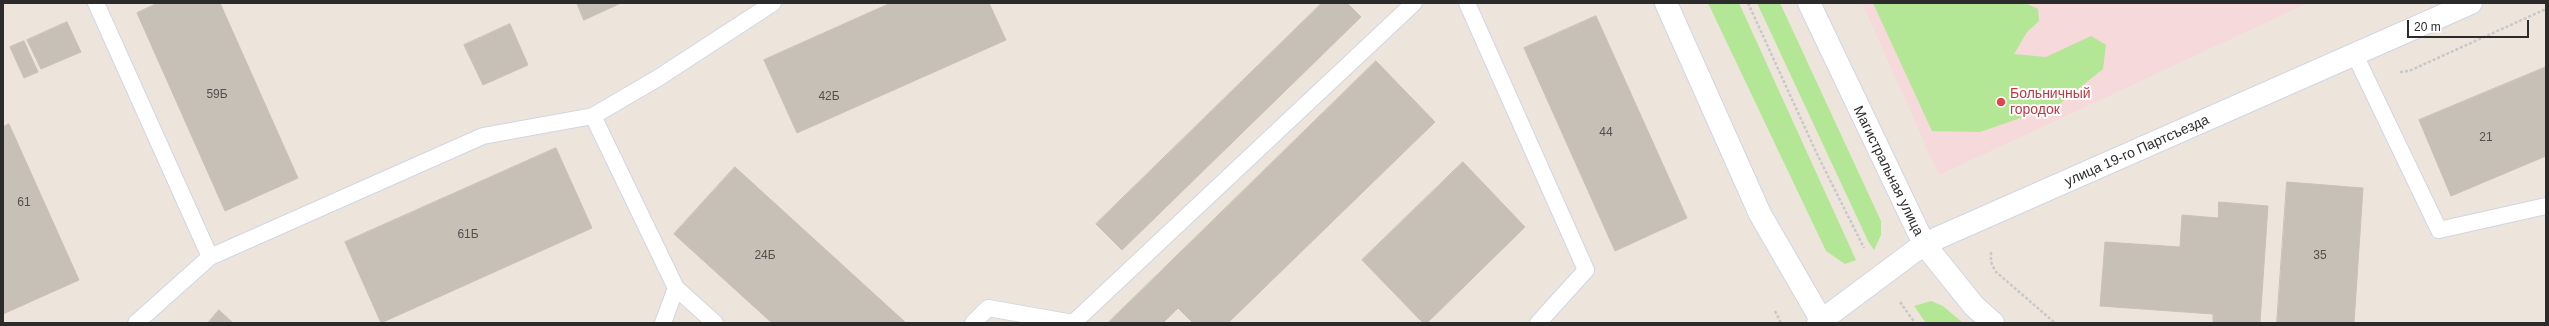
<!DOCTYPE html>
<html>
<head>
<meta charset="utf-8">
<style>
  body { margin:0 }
  #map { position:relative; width:2549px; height:326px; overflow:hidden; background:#ede5dc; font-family:Helvetica,sans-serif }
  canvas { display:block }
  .frame { position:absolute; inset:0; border:4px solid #2b2b2b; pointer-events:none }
  .scale { position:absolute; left:2407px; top:20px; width:122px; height:18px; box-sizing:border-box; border:2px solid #2b2b2b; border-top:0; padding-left:5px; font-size:12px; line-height:14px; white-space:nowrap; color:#2b2b2b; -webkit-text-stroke:3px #fff; paint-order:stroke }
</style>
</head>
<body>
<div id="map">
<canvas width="2549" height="326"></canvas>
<div class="frame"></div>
<div class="scale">20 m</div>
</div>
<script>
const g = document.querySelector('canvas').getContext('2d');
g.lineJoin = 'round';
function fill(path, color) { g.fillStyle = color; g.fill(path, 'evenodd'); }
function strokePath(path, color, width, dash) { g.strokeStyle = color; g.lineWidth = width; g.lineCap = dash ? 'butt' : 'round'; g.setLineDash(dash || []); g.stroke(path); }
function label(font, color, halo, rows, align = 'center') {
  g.font = font + ' Helvetica,sans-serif'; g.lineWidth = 4; g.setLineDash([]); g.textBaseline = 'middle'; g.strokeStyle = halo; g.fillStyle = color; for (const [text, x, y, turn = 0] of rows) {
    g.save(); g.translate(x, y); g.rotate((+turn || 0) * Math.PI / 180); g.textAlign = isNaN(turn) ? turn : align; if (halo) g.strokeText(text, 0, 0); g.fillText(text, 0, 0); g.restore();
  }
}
fill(new Path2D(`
  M1862 3H2308L1939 175Z`), '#f5d9db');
fill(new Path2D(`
  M1708 3H1739L1856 260 1845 264 1826 251Z
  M1757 3H1780L1881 221V235L1874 250 1868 241Z
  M1873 3H2025L2038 9 2039 21 2027 32 2014 54 2046 57 2091 36 2106 45 2103 69 2058 105 1980 132 1932 131Z
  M1931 301 1943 306 1963 323H1926L1914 306Z`), '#b3e795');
const building = new Path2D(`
  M158 3H220L298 178 225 211 137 13Z
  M577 3H621L584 20Z
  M891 3H989L1006 40 797 133 764 60Z
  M1322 3H1347L1361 17 1122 250 1096 224Z
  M1596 16 1687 218 1615 251 1524 48Z
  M67 22 81 52 41 69 27 40Z
  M510 24 528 65 483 85 464 45Z
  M24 41 38 72 24 78 10 47Z
  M1376 61 1435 122 1228 323H1193L1178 308 1163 323H1108Z
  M2546 67V156L2451 196 2419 120Z
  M9 124 79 280 3 314V127Z
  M556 148 592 228 381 323 345 242Z
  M1463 162 1525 227 1427 323H1423L1362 260Z
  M735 167 905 322 904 323H772L674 234Z
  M2287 182 2363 188 2354 323H2277Z
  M2219 202 2268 206 2260 323H2213V314L2100 306 2105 242 2180 247 2182 215 2218 218Z
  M219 310 233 323H208Z`);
fill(building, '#c6c0b7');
strokePath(building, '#c9c1b5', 1);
const service = new Path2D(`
  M96 3 210 257
  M1467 3 1586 270 1538 323
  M2355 55 2439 230 2546 206
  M593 116 676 288 715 323
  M136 323 210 257 483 136 593 116 658 78 773 3
  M663 323 676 288
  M973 323 988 308 1073 323 1414 3`);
const minor = new Path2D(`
  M1666 3 1760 214 1823 323
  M1809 3 1924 244 1974 306 1993 323
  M1818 323 1924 244 2471 3`);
strokePath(service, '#d1d5e4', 18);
strokePath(minor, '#d1d5e4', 24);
strokePath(new Path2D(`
  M1748 3 1817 154 1864 248
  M2400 72 2409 71 2546 9
  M1991 252V262L1995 271 2055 323
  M1900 302 1915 323
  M1775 311 1781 323`), '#c8c8c8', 2.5, [3, 2]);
strokePath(service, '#fff', 16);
strokePath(minor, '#fff', 22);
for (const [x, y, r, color] of [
  [2001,102,5,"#e0444e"]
]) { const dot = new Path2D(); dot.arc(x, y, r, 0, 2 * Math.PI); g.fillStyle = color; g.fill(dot); strokePath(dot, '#fff', 1.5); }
label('12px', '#52504e', null, [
  ["59Б",217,95],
  ["42Б",829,97],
  ["44",1606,133],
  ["21",2486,138],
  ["61",24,203],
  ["61Б",468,235],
  ["24Б",765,256],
  ["35",2320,256]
]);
label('14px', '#be3a42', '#fff', [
  ["Больничный",2010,94],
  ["городок",2010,110]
], 'left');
label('14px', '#2b2b2b', '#fff', [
  ["улица 19-го Партсъезда",2137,151,-24],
  ["Магистральная улица",1888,171,64]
]);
</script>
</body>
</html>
